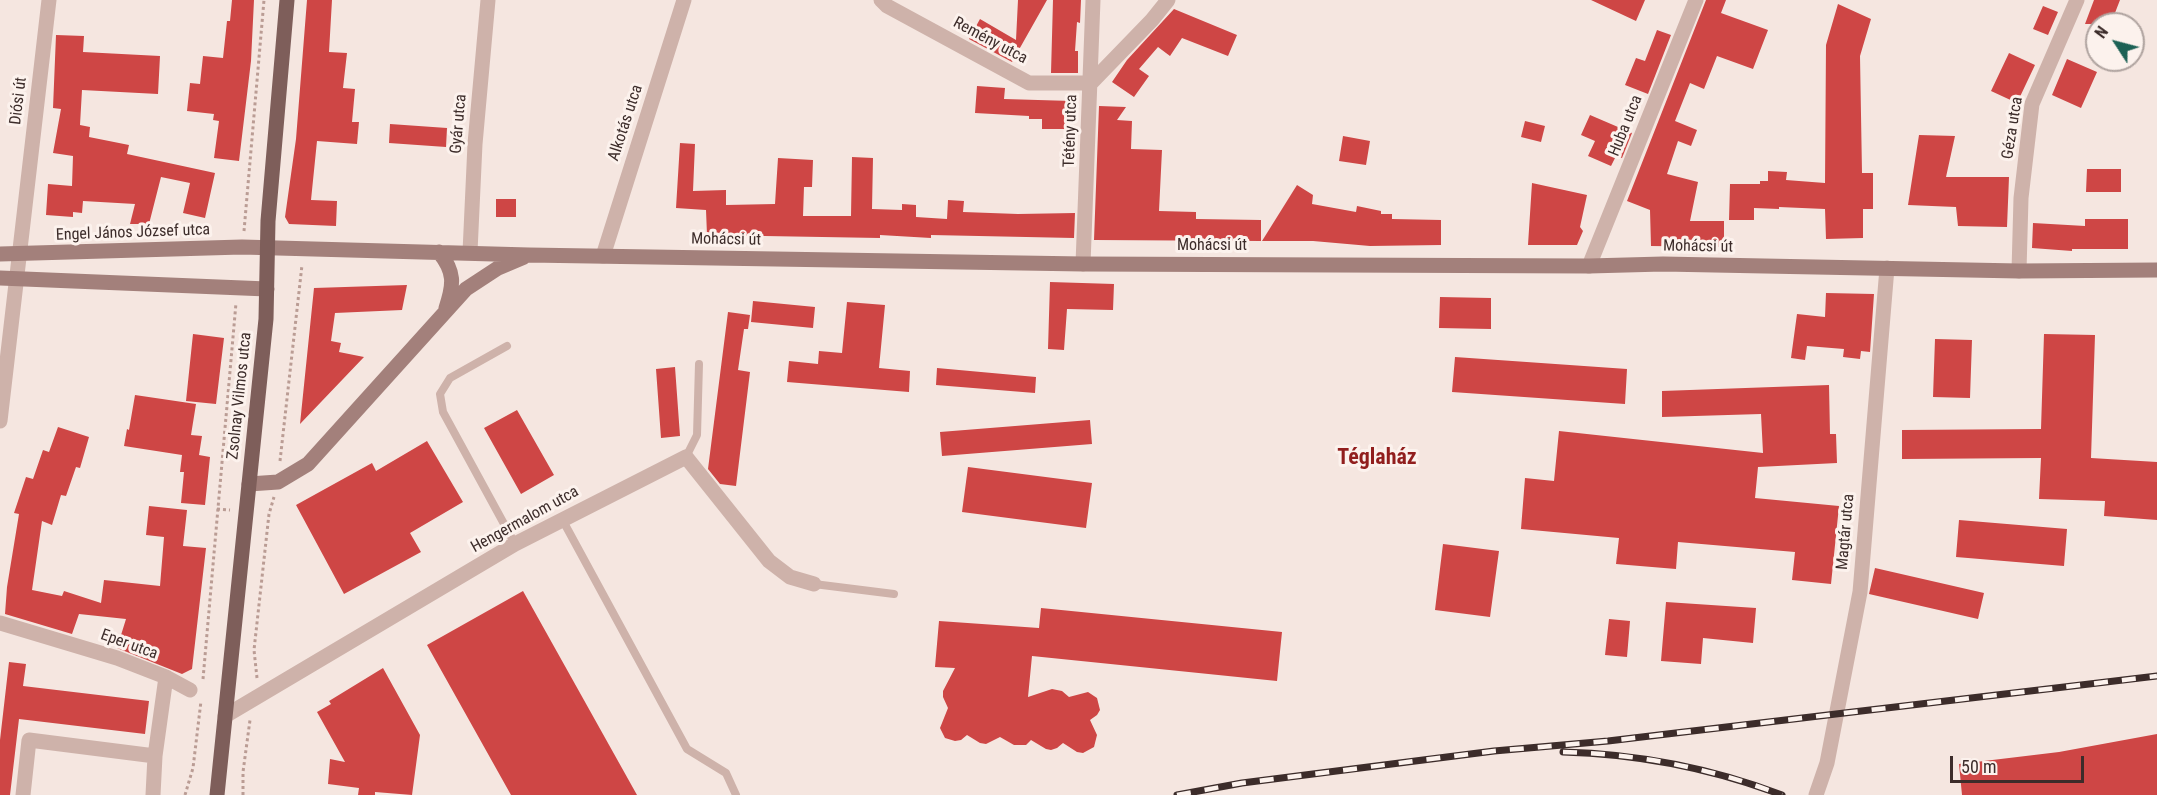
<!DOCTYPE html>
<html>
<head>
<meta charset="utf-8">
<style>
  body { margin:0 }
  #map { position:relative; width:2157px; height:795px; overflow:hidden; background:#f5e6e0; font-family:"Roboto Condensed",sans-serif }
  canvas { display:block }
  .north { position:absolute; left:2085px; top:12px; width:60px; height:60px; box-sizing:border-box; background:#fcf2ed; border:2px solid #afa39f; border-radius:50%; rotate:306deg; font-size:16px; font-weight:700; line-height:24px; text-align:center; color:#3c2c2a }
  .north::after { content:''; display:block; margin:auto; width:21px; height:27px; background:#1c6155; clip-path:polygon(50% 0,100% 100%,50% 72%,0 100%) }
  .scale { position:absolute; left:1950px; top:756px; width:134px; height:27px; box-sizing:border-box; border:3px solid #3c2c2a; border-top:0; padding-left:8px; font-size:18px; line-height:21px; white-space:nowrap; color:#3c2c2a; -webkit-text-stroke:4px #fcf2ed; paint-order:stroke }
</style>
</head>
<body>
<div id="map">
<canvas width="2157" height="795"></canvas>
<div class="north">N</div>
<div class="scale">50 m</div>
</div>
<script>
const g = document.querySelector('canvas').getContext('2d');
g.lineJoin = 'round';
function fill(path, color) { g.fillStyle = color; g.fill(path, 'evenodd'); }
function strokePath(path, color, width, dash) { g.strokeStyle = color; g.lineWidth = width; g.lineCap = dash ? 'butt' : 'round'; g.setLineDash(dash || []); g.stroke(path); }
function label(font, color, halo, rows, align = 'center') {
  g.font = font + ' "Roboto Condensed",sans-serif'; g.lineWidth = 6; g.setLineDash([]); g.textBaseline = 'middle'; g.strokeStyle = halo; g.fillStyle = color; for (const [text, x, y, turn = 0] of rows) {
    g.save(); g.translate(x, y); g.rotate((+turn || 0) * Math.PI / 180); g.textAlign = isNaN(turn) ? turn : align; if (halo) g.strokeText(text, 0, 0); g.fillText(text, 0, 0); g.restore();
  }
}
fill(new Path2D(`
  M232 0H254L251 61 239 161 214 158 219 121 213 120 214 114 187 111 190 83 200 84 203 56 223 58 227 21H230Z
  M307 0H332L329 52 347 53 343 88 355 89 352 122H359L357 144 317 141 311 200 337 201 336 226 289 224 285 217 296 139Z
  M1018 0H1047L1012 62 969 39 980 19 1016 40Z
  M1053 0H1081L1080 23 1077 22 1075 51H1078V73H1051Z
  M1591 0H1645L1636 21Z
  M1706 0H1726L1721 13 1768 30 1753 69 1717 56 1704 89 1690 83 1675 121 1697 130 1691 146 1678 141 1667 174 1698 182 1690 221H1724V247L1651 246 1650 210 1627 201Z
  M2094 0H2120L2113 18 2109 16 2105 24H2085Z
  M1838 4 1871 19 1860 56 1862 173H1873V209H1863V238L1826 239 1825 209 1779 207V209L1754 208V220H1729L1730 184H1760V181H1768V171L1787 172 1786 180 1825 183 1826 45Z
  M2043 6 2058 12 2048 35 2033 29Z
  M1174 9 1237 35 1228 56 1182 38 1170 56 1158 47 1139 69 1149 76 1134 97 1112 82 1127 60Z
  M1657 30 1671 35 1648 94 1625 85 1636 58 1645 61Z
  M56 35 84 36 83 52 160 56 158 94 82 90 80 125 90 127 89 137 129 145 127 154 215 173 205 218 183 213 190 183 161 177 149 224H130L135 204 83 201 82 213 73 212V217L46 215 48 184 72 186 73 156 53 153 61 109 53 108Z
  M2009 53 2035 65 2017 103 1991 91Z
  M2067 59 2097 72 2081 108 2052 95Z
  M977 86 1005 88 1004 99 1072 101 1071 129H1042V119H1029V116L975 113Z
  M1099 106 1126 107 1117 120 1132 121 1131 149 1162 150 1159 211 1196 212V219L1261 220V241L1094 240Z
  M1590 115 1632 133 1622 158 1616 156 1611 166 1588 156 1595 141 1581 135Z
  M1525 121 1545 126 1541 142 1521 137Z
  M390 124 447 128 446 147 389 143Z
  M1919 135 1955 136 1946 177H2009L2007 227 1958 226 1956 207 1908 205Z
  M1343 136 1370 141 1366 165 1339 161Z
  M680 143 695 144 693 191 726 190V205L775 204 778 158 813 160 812 187H804L803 216H851L852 157 873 158 872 209 902 210V204L916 205V217L947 219 948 200 964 201 963 212 1018 214 1075 213 1074 238 931 235V238L880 235V238L707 235 706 210 676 208Z
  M2087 169H2121V192H2086Z
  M1532 183 1587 195 1580 227 1583 231 1577 245H1528Z
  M1297 185 1313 195 1312 204 1356 212 1357 206 1381 211V214H1392V219L1441 220V245L1370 246 1313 241H1262Z
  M496 199H516V217H496Z
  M2085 219H2128V249H2072V251L2032 248 2033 223 2085 226Z
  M1050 282 1114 284 1113 310 1067 309 1064 350 1048 349Z
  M407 285 402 310 335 313 331 341 341 343 339 352 364 357 300 424 314 288Z
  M1826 293 1874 294 1870 352 1861 351 1860 359 1843 357 1844 349 1807 346 1805 360 1791 358 1797 314 1825 317Z
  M1440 297 1491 298V329L1439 328Z
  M753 301 815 307 813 328 751 322Z
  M847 302 885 305 879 368 910 371 909 392 787 382 789 361 818 364 819 351 842 353Z
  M728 312 750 315 748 329H744L738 370 750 372 736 486 720 484 708 469Z
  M193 334 224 338 216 404 186 401Z
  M2044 334 2095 335 2091 458 2157 462V520L2104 516 2105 501 2039 499 2041 458 1902 459V430L2041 429Z
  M1935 339 1972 340 1970 398 1933 397Z
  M1455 357 1627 369 1625 404 1452 392Z
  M675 367 680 436 661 438 656 369Z
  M937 368 1036 377 1035 393 936 385Z
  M1829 385 1830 434H1836L1837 463 1758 467 1755 498 1839 506 1831 584 1792 580 1795 552 1678 542 1676 569 1616 564 1619 538 1521 529 1525 478 1554 481 1559 431 1763 453 1761 414 1662 417V391Z
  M135 395 196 404 191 435 202 436 199 455 210 457 205 505 181 503 184 472H180L182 455 124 446 127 429 129 430Z
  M517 410 554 475 521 494 484 428Z
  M1090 420 1092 444 942 456 940 432Z
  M58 427 89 437 80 468 76 467 66 496 61 495 52 525 42 521 32 590 62 596 64 591 101 603 104 580 160 586 164 537 146 535 149 506 187 510 183 546 206 548 192 669 182 674 117 648 126 619 79 614 72 634 5 614 7 587 19 514 14 513 26 477 33 479 43 450 49 452Z
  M427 441 463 502 410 533 421 552 344 594 296 505 372 463 376 471Z
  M968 467 1092 483 1086 528 962 512Z
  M1959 520 2067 529 2064 566 1956 557Z
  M1443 544 1499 551 1490 617 1435 610Z
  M1875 568 1984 593 1978 619 1869 594Z
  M523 591 637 795H511L427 645Z
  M1666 602 1756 608 1753 643 1703 638 1701 664 1661 661Z
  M1041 608 1282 632 1277 681 1032 656 1028 697 1052 689 1062 691 1069 697 1088 692 1097 698 1100 710 1097 715 1090 720 1097 735 1094 747 1083 753 1077 752 1063 743 1057 748 1051 750 1046 749 1031 740 1026 745H1014L1000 737 986 744 980 743 967 735 961 740 955 741 945 738 940 728 948 708 943 697V691L955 668 935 667 939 621 1039 628Z
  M1609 619 1630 621 1627 657 1605 655Z
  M9 662 26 664 23 686 149 701 145 734 19 719 10 795H0V740Z
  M383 668 420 735 412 795 375 792V795H358L359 788 328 784 330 759 345 762 317 712 331 704 329 701Z
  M2157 734V795H1962L1959 764 2059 752Z`), '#ce4645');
strokePath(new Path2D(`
  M244 231 264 0
  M280 461 302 265
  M217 509 230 510
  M257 678 254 650 269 514 274 497
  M203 679 236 303
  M185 795 193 768 201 701
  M243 795V772L250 720`), '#ba9c94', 3, [3, 3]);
strokePath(new Path2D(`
  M507 346 450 378 440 394 443 412 515 544
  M686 457 697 435 699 364
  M562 519 687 749 726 773 736 795
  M814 584 894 594`), '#ceb2aa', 8);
strokePath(new Path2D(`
  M881 0 887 6 1029 83H1091L1152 20 1168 0
  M470 252 475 144 488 0
  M603 256 684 0
  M1083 264 1093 0
  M1589 266 1696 0
  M2019 271 2021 198 2032 104 2077 0
  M0 421 49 0
  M0 623 117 658 166 677 155 756 153 795
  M166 677 190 690
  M225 716 515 544 686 457 769 561 790 577 814 584
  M23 795 29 740 155 756
  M1816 795 1827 763 1860 592 1887 268`), '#ceb2aa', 15);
strokePath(new Path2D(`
  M439 252C455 272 454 284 446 308
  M0 254 242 247 529 255 1083 264 1589 266 1663 264 2019 271 2157 270
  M0 278 267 289
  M249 484 278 482 308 464 466 289 498 268 524 257`), '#a3807b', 15);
strokePath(new Path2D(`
  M217 795 266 319 268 221 287 0`), '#7e5e5a', 15);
const rail = new Path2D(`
  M1563 752C1639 754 1711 768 1782 795
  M1177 795 1242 783 1494 751 1608 741 2157 676`);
strokePath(rail, '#3c2c2a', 7);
strokePath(rail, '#fcf2ed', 4.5, [14]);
label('16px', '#3c2c2a', '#fcf2ed', [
  ["Remény utca",990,41,28],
  ["Diósi út",19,101,-83],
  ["Alkotás utca",626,123,-72],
  ["Gyár utca",459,124,-85],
  ["Huba utca",1626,126,-68],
  ["Géza utca",2013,128,-81],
  ["Tétény utca",1071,131,-88],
  ["Engel János József utca",133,233,-2],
  ["Mohácsi út",726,240,1],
  ["Mohácsi út",1212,246],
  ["Mohácsi út",1698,247,1],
  ["Zsolnay Vilmos utca",240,396,-84],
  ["Hengermalom utca",525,520,-29],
  ["Magtár utca",1846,532,-85],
  ["Eper utca",129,645,20]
]);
label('bold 22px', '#911e1d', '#fcf2ed', [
  ["Téglaház",1377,458]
]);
</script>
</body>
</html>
